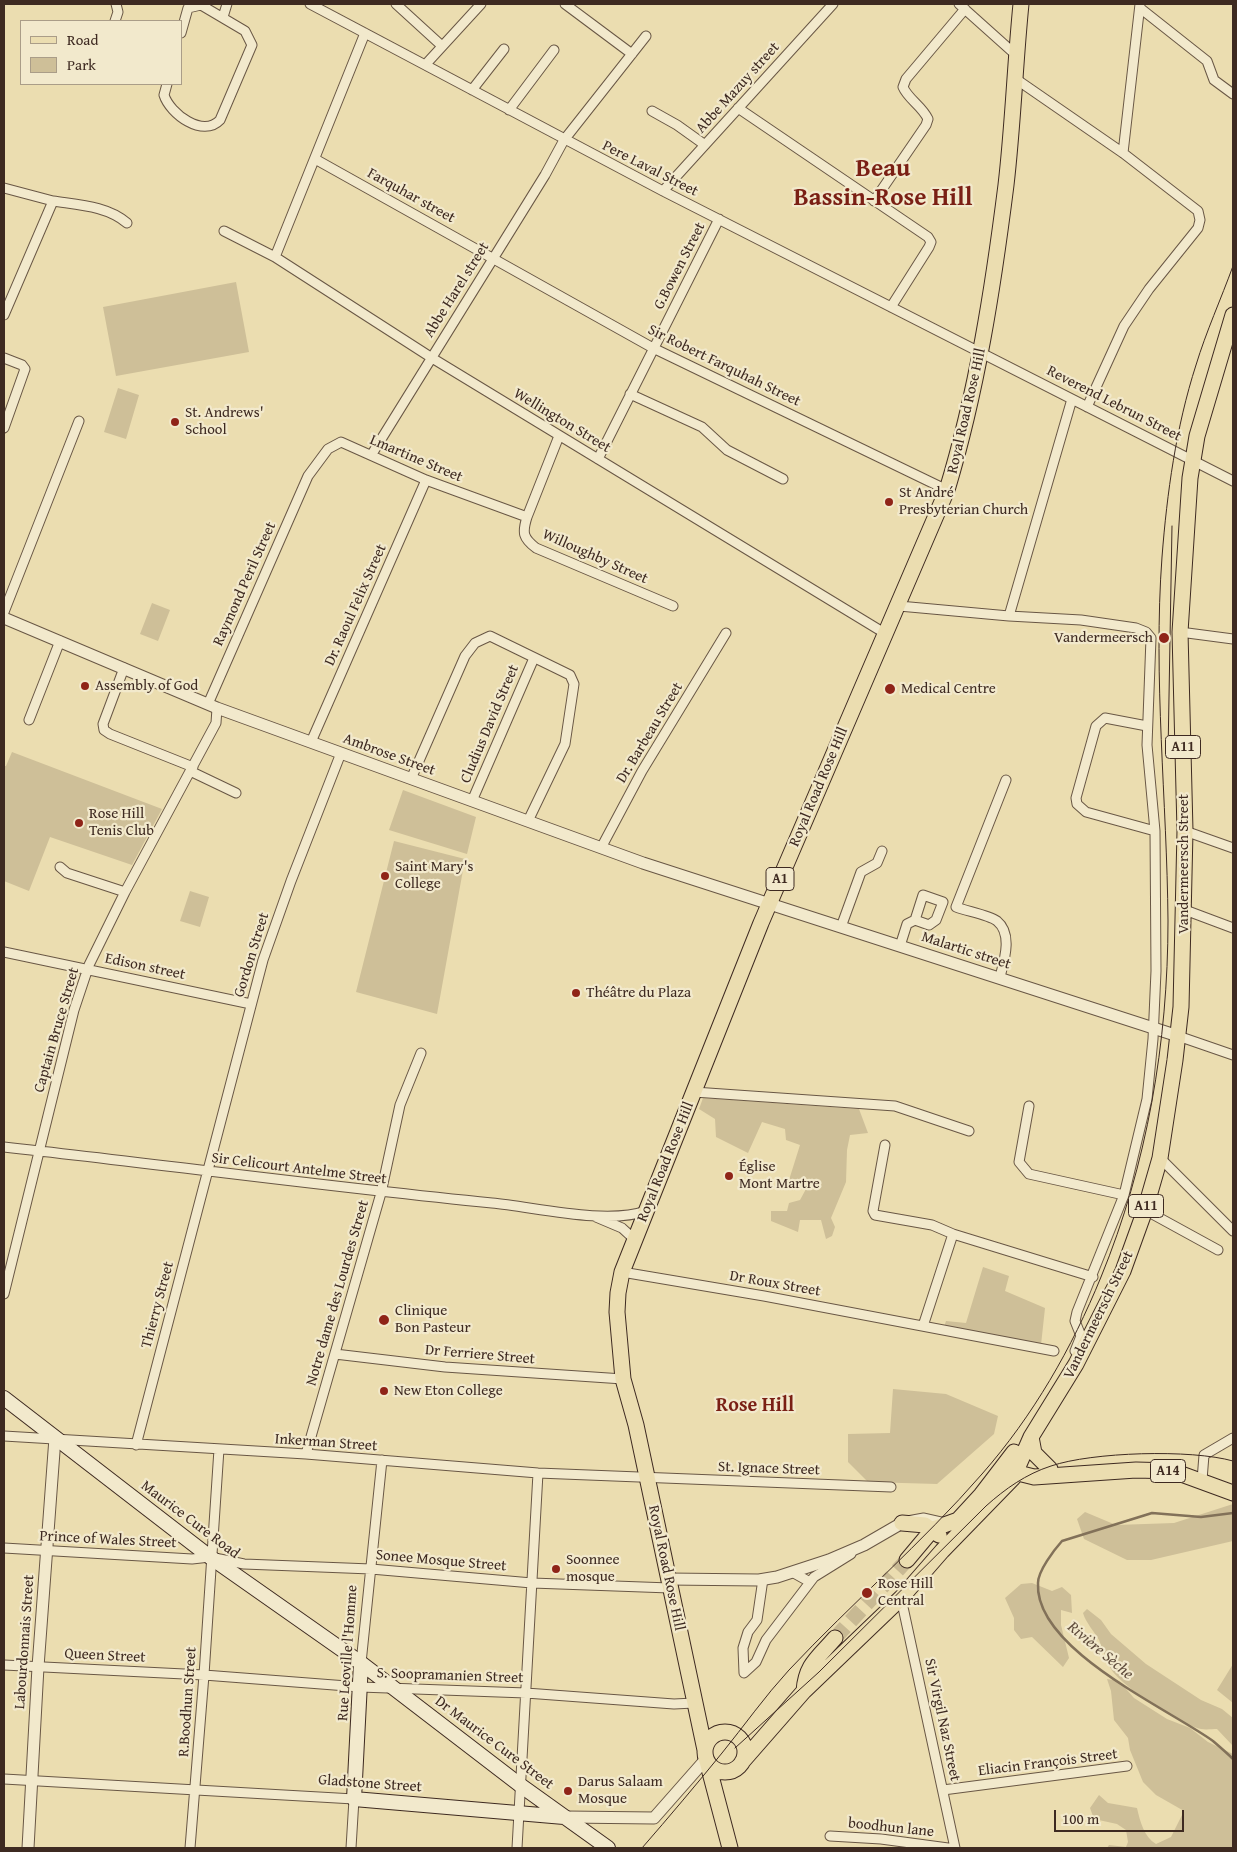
<!DOCTYPE html>
<html>
<head>
<meta charset="utf-8">
<style>
  body { margin:0 }
  #map { position:relative; width:1237px; height:1852px; overflow:hidden; background:#ebddb0; font-family:"Gentium Book Plus",serif }
  canvas { display:block }
  .frame { position:absolute; inset:0; border:5px solid #3e2a21; pointer-events:none }
  .legend { position:absolute; left:20px; top:20px; width:162px; height:65px; box-sizing:border-box; background:#f2e9cc; border:1px solid #aa9d88; margin:0; padding:6px 9px; list-style:none; font-size:15px; color:#3e2a21 }
  .legend li { display:flex; align-items:center; gap:10px; height:25px }
  .legend b { width:25px; border:1px solid #aa9d88 }
  .scale { position:absolute; left:1054px; top:1810px; width:130px; height:22px; box-sizing:border-box; border:2px solid #3e2a21; border-top:0; padding-left:6px; font-size:15px; line-height:18px; white-space:nowrap; color:#3e2a21; -webkit-text-stroke:4px #f2e9cc; paint-order:stroke }
</style>
</head>
<body>
<div id="map">
<canvas width="1237" height="1852"></canvas>
<div class="frame"></div>
<ul class="legend">
<li><b style="height:6px;background:#ebddb0"></b>Road</li>
<li><b style="height:14px;background:#cebf98"></b>Park</li>
</ul>
<div class="scale">100 m</div>
</div>
<script>
const g = document.querySelector('canvas').getContext('2d');
g.lineJoin = 'round';
function fill(path, color) { g.fillStyle = color; g.fill(path, 'evenodd'); }
function strokePath(path, color, width, dash) { g.strokeStyle = color; g.lineWidth = width; g.lineCap = dash ? 'butt' : 'round'; g.setLineDash(dash || []); g.stroke(path); }
function label(font, color, halo, rows, align = 'center') {
  g.font = font + ' "Gentium Book Plus",serif'; g.lineWidth = 4.5; g.setLineDash([]); g.textBaseline = 'middle'; g.strokeStyle = halo; g.fillStyle = color; for (const [text, x, y, turn = 0] of rows) {
    g.save(); g.translate(x, y); g.rotate((+turn || 0) * Math.PI / 180); g.textAlign = isNaN(turn) ? turn : align; if (halo) g.strokeText(text, 0, 0); g.fillText(text, 0, 0); g.restore();
  }
}
fill(new Path2D(`
  M236 282 249 352 116 376 103 307Z
  M118 388 139 395 126 439 104 432Z
  M152 603 170 610 158 641 140 634Z
  M12 752 162 809 132 865 50 837 29 891 4 881V766H6Z
  M403 790 476 817 467 854 389 830Z
  M394 841 465 859 437 1014 356 992Z
  M190 891 209 897 200 927 180 921Z
  M703 1098 859 1109 868 1133 850 1135 847 1150 846 1182 831 1218 835 1227 832 1236 826 1239 821 1220H800L798 1232 771 1221V1211H787L789 1203 800 1200 806 1189 789 1180 800 1145 786 1140 785 1129 762 1122 748 1153 716 1137 715 1119 699 1109Z
  M983 1267 1009 1276 1005 1291 1045 1308 1041 1345 944 1327 946 1321 966 1323Z
  M893 1389 946 1394 998 1416 994 1434 937 1484 868 1482 848 1462V1434L890 1433Z
  M1233 1504V1541L1151 1560H1127L1084 1539 1077 1519 1085 1512 1116 1525 1174 1523Z
  M1032 1583 1052 1591 1062 1587 1071 1595 1072 1613 1061 1610V1625L1069 1658 1063 1667 1032 1637 1021 1639 1014 1630V1618L1005 1598 1021 1584Z
  M1087 1609 1101 1620 1111 1634 1146 1664 1201 1700 1222 1709 1233 1718V1746L1217 1729C1212 1729 1206 1730 1201 1729 1181 1725 1121 1686 1111 1669 1106 1660 1103 1650 1099 1640 1094 1631 1086 1623 1083 1613Z
  M1233 1664V1703L1217 1690Z
  M1107 1679 1119 1681 1134 1698 1167 1719 1190 1728 1208 1742 1233 1754V1848H1107L1109 1845 1126 1847 1128 1842 1126 1830 1117 1824 1094 1819 1090 1808 1099 1795 1108 1803 1137 1808C1140 1821 1144 1837 1156 1844L1171 1837 1184 1811 1156 1795 1143 1782 1130 1750 1128 1738 1114 1720 1111 1691Z`), '#cebf98');
strokePath(new Path2D(`
  M1233 1513 1201 1517 1152 1513 1062 1541C1054 1550 1038 1571 1038 1583 1034 1649 1167 1708 1213 1741 1220 1747 1227 1753 1233 1759`), '#827159', 2.5);
strokePath(new Path2D(`
  M835 1638 907 1560`), '#c8b993', 15, [15, 8]);
const minor = new Path2D(`
  M310 4 663 191 1233 481
  M396 4 442 46
  M565 4 632 54
  M959 4 1016 55
  M1140 8 1207 61 1214 80 1233 94
  M223 17 227 4
  M115 21 118 12 116 4
  M426 64 481 4
  M1013 77 1123 153 1198 211 1200 220 1198 228 1149 289 1124 326 1087 407
  M167 84 164 95C170 114 203 138 220 120L252 45 245 31 201 5 188 8 181 33
  M472 90 504 49
  M738 108 928 237 931 242 929 247 891 307
  M509 110 554 50
  M652 111 677 125 705 145
  M1123 153 1140 4
  M315 159 653 348 947 490
  M4 188 53 201 4 315
  M663 191 833 4
  M53 201C79 205 107 206 127 223
  M874 201 926 125 928 119C922 106 908 99 903 87L906 79 965 9
  M224 231 275 257 432 358 886 634
  M275 257 365 33
  M4 358 22 365 25 369 4 428
  M630 394 702 427 727 450 783 479
  M559 436 527 517C522 533 523 538 536 548L673 606
  M372 454 545 175 564 140 646 36
  M598 459 719 219
  M899 606 1009 616 1081 620 1136 628 1146 632 1151 638 1147 745 1155 831 1156 971 1153 1039 1147 1099 1124 1195 1077 1312 1075 1321 1081 1336 1075 1351
  M4 612 79 421
  M1009 616 1072 399
  M1180 632 1233 639
  M124 668 103 724 104 730 110 734 193 767
  M208 704 308 476 328 449 341 442 426 480 527 517
  M29 720 60 641
  M1147 726 1105 718 1096 726 1076 798 1077 804 1086 812 1155 831
  M311 742 426 480
  M190 771 236 793
  M411 779 465 656 475 643 490 636 570 675 574 684 565 744 528 821
  M472 801 534 658
  M1185 831 1233 848
  M601 848 642 771 726 633
  M60 867 67 873 125 892
  M1185 910 1233 928
  M841 927 861 872 877 863 882 851
  M900 946 907 924 915 920 929 925 936 920 943 902 923 895 915 920
  M4 952 251 1004
  M1000 977C1004 961 1013 934 997 921 989 915 966 911 956 907L1006 780
  M1178 1036 1233 1055
  M694 1092 895 1106 969 1131
  M1029 1106 1019 1162 1029 1174 1124 1195
  M885 1145 873 1211 875 1215 932 1225 953 1234 1093 1277
  M4 1147C167 1165 329 1187 492 1203 535 1207 606 1225 646 1211
  M1160 1158 1233 1231
  M1145 1210 1218 1250
  M596 1217 622 1228 634 1239
  M622 1272 764 1296 1054 1351
  M4 1294 74 1010 89 965 125 892 216 723 217 708
  M923 1326 953 1234
  M335 1354 445 1367 623 1379
  M4 1436 306 1454 538 1473 891 1487
  M136 1445 263 960 291 881 341 753
  M306 1454 381 1193 400 1105 421 1053
  M1202 1480 1204 1455 1233 1438
  M4 1548 192 1559 210 1557 244 1564 371 1569 532 1583 670 1588
  M792 1572 810 1582
  M763 1579 757 1620 748 1632 743 1648 744 1673 756 1662 766 1640 814 1577 851 1554
  M901 1598 955 1848
  M361 1663 382 1460
  M4 1665 204 1675 360 1687 526 1693 674 1704 694 1703
  M4 1779 354 1799 351 1848
  M943 1790 1127 1766
  M830 1836 881 1839 948 1848
  M190 1848 204 1675 219 1449
  M517 1848 538 1473`);
const tertiary = new Path2D(`
  M4 618 217 708 643 863 1178 1036
  M668 1579 759 1580 777 1577 829 1560 864 1545 902 1523 924 1519 946 1524
  M566 1817 654 1818 706 1759
  M28 1848 38 1667 55 1438`);
const secondary = new Path2D(`
  M4 1398 210 1557 361 1663 520 1785 608 1848
  M361 1663 354 1799 564 1817`);
const primary = new Path2D(`
  M1031 1437 1034 1453 1050 1469
  M1013 1463 1022 1474 1034 1477 1136 1470 1173 1471 1233 1493
  M902 1523 925 1525 939 1535
  M907 1560 933 1529 958 1520 981 1495 1014 1452
  M804 1691C806 1664 818 1658 835 1638
  M705 1752a20 20 0 1 1 40 0a20 20 0 1 1-40 0Z
  M705 1750 636 1425 623 1379 617 1312 618 1293 622 1272 761 923 947 490C977 391 993 288 1006 185 1013 125 1015 64 1021 4
  M707 1761 730 1848
  M742 1762 804 1691 901 1598 942 1551 1013 1478 1031 1437 1076 1364 1123 1271 1145 1210 1160 1158 1175 1060 1181 1007 1185 831 1180 632 1190 478 1197 436 1233 315`);
strokePath(minor, '#695745', 11);
strokePath(tertiary, '#695745', 13);
strokePath(secondary, '#3e2a21', 16);
strokePath(primary, '#3e2a21', 17);
strokePath(minor, '#f2e9cc', 9);
strokePath(tertiary, '#f2e9cc', 11);
strokePath(secondary, '#f2e9cc', 14);
strokePath(primary, '#ebddb0', 15);
strokePath(new Path2D(`
  M1168 754 1172 526
  M735 1748 819 1672 986 1506C1005 1489 1026 1474 1051 1466 1092 1452 1191 1449 1233 1461
  M642 1848C669 1817 696 1785 722 1753 744 1726 765 1696 789 1670 852 1603 922 1543 982 1474 1033 1416 1072 1348 1101 1277 1147 1165 1168 1042 1168 921 1167 800 1153 679 1162 557 1167 493 1176 427 1196 365 1206 332 1221 299 1233 266`), '#3e2a21', 1);
for (const [x, y, r, color] of [
  [175,422,5,"#8f2418"],
  [889,502,5,"#8f2418"],
  [1164,638,6,"#8f2418"],
  [85,686,5,"#8f2418"],
  [890,689,6,"#8f2418"],
  [79,823,5,"#8f2418"],
  [385,876,5,"#8f2418"],
  [576,993,5,"#8f2418"],
  [729,1176,5,"#8f2418"],
  [384,1320,6,"#8f2418"],
  [384,1391,5,"#8f2418"],
  [556,1569,5,"#8f2418"],
  [867,1593,6,"#8f2418"],
  [568,1791,5,"#8f2418"]
]) { const dot = new Path2D(); dot.arc(x, y, r, 0, 2 * Math.PI); g.fillStyle = color; g.fill(dot); strokePath(dot, '#f2e9cc', 2); }
for (const [x, y, w] of [
  [1183,747,35],
  [780,879,28],
  [1146,1206,35],
  [1168,1471,35]
]) { const box = new Path2D(); box.roundRect(x - w / 2, y - 11.5, w, 23, 4); g.fillStyle = '#f2e9cc'; g.fill(box); strokePath(box, '#3e2a21', 1); }
label('bold 14px', '#3e2a21', null, [
  ["A11",1183,747],
  ["A1",780,879],
  ["A11",1146,1206],
  ["A14",1168,1471]
]);
label('15px', '#3e2a21', '#f2e9cc', [
  ["Abbe Mazuy street",738,88,-48],
  ["Pere Laval Street",650,169,27],
  ["Farquhar street",411,196,29],
  ["G.Bowen Street",680,266,-63],
  ["Abbe Harel street",457,290,-58],
  ["Sir Robert Farquhah Street",724,366,26],
  ["Reverend Lebrun Street",1114,404,27],
  ["Royal Road Rose Hill",967,411,-77],
  ["Wellington Street",562,421,31],
  ["Lmartine Street",416,459,23],
  ["Willoughby Street",595,557,24],
  ["Raymond Peril Street",245,584,-66],
  ["Dr. Raoul Felix Street",356,605,-66],
  ["Cludius David Street",490,724,-67],
  ["Dr. Barbeau Street",650,733,-59],
  ["Ambrose Street",389,755,20],
  ["Royal Road Rose Hill",819,787,-67],
  ["Vandermeersch Street",1184,864,-90],
  ["Malartic street",966,951,18],
  ["Gordon Street",252,955,-73],
  ["Edison street",145,967,12],
  ["Captain Bruce Street",57,1030,-74],
  ["Royal Road Rose Hill",666,1162,-68],
  ["Sir Celicourt Antelme Street",299,1169,7],
  ["Dr Roux Street",775,1284,10],
  ["Notre dame des Lourdes Street",338,1293,-74],
  ["Thierry Street",158,1305,-75],
  ["Vandermeersch Street",1099,1315,-64],
  ["Dr Ferriere Street",480,1355,5],
  ["Inkerman Street",326,1443,4],
  ["St. Ignace Street",769,1469,2],
  ["Maurice Cure Road",190,1520,37],
  ["Prince of Wales Street",108,1540,3],
  ["Sonee Mosque Street",441,1561,5],
  ["Royal Road Rose Hill",666,1568,78],
  ["Labourdonnais Street",25,1642,-86],
  ["Rue Leoville l'Homme",348,1653,-86],
  ["Queen Street",105,1656,3],
  ["S. Soopramanien Street",450,1676,2],
  ["R.Boodhun Street",188,1702,-86],
  ["Sir Virgil Naz Street",942,1720,78],
  ["Dr Maurice Cure Street",494,1743,37],
  ["Eliacin François Street",1048,1763,-7],
  ["Gladstone Street",370,1784,4],
  ["boodhun lane",891,1828,6]
]);
label('15px', '#3e2a21', '#f2e9cc', [
  ["St. Andrews'",185,413],
  ["School",185,430],
  ["St André",899,493],
  ["Presbyterian Church",899,510],
  ["Vandermeersch",1153,638,"right"],
  ["Assembly of God",95,686],
  ["Medical Centre",901,689],
  ["Rose Hill",89,814],
  ["Tenis Club",89,831],
  ["Saint Mary's",395,867],
  ["College",395,884],
  ["Théâtre du Plaza",586,993],
  ["Église",739,1167],
  ["Mont Martre",739,1184],
  ["Clinique",395,1311],
  ["Bon Pasteur",395,1328],
  ["New Eton College",394,1391],
  ["Soonnee",566,1560],
  ["mosque",566,1577],
  ["Rose Hill",878,1584],
  ["Central",878,1601],
  ["Darus Salaam",578,1782],
  ["Mosque",578,1799]
], 'left');
label('italic 16px', '#604d3d', '#f2e9cc', [
  ["Rivière Sèche",1100,1651,40]
]);
label('bold 20px', '#7a1f14', '#f2e9cc', [
  ["Rose Hill",755,1406]
]);
label('bold 25px', '#7a1f14', '#f2e9cc', [
  ["Beau",883,170],
  ["Bassin-Rose Hill",883,199]
]);
</script>
</body>
</html>
